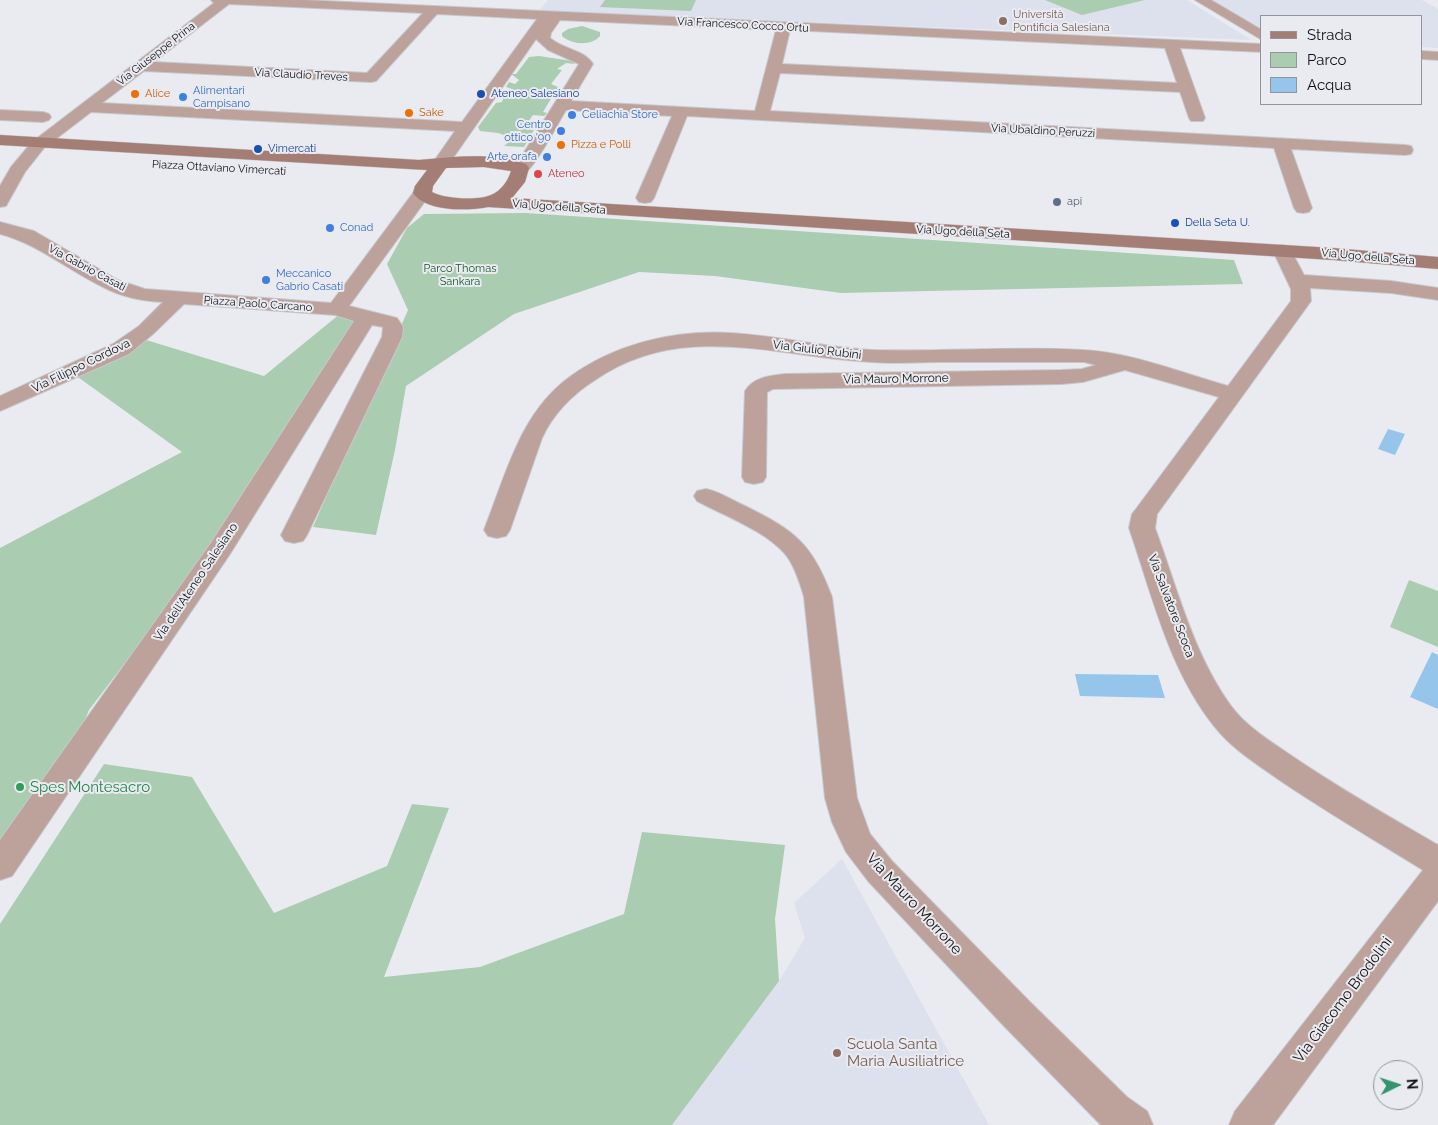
<!DOCTYPE html>
<html>
<head>
<meta charset="utf-8">
<style>
  body { margin:0 }
  #map { position:relative; width:1438px; height:1125px; overflow:hidden; background:#eaebf1; font-family:Raleway,sans-serif }
  canvas { display:block }
  .legend { position:absolute; left:1260px; top:15px; width:162px; height:90px; box-sizing:border-box; background:#eaebf1; border:1px solid #949499; margin:0; padding:6px 9px; list-style:none; font-size:15px; color:#121214 }
  .legend li { display:flex; align-items:center; gap:10px; height:25px }
  .legend b { width:25px; border:1px solid #949499 }
  .north { position:absolute; left:1373px; top:1060px; width:50px; height:50px; box-sizing:border-box; background:#eaebf1; border:1px solid #949499; border-radius:50%; rotate:86deg; font-size:14px; font-weight:700; line-height:20px; text-align:center; color:#121214 }
  .north::after { content:''; display:block; margin:auto; width:18px; height:22px; background:#33946e; clip-path:polygon(50% 0,100% 100%,50% 72%,0 100%) }
</style>
</head>
<body>
<div id="map">
<canvas width="1438" height="1125"></canvas>
<ul class="legend">
<li><b style="height:6px;background:#a47e75"></b>Strada</li>
<li><b style="height:14px;background:#aaccb0"></b>Parco</li>
<li><b style="height:14px;background:#95c5ea"></b>Acqua</li>
</ul>
<div class="north">N</div>
</div>
<script>
const g = document.querySelector('canvas').getContext('2d');
g.lineJoin = 'round';
function fill(path, color) { g.fillStyle = color; g.fill(path, 'evenodd'); }
function strokePath(path, color, width, dash) { g.strokeStyle = color; g.lineWidth = width; g.lineCap = dash ? 'butt' : 'round'; g.setLineDash(dash || []); g.stroke(path); }
function label(font, color, halo, rows, align = 'center') {
  g.font = font + ' Raleway,sans-serif'; g.lineWidth = 4; g.setLineDash([]); g.textBaseline = 'middle'; g.strokeStyle = halo; g.fillStyle = color; for (const [text, x, y, turn = 0] of rows) {
    g.save(); g.translate(x, y); g.rotate((+turn || 0) * Math.PI / 180); g.textAlign = isNaN(turn) ? turn : align; if (halo) g.strokeText(text, 0, 0); g.fillText(text, 0, 0); g.restore();
  }
}
fill(new Path2D(`
  M548 0H1187L1251 40 539 11Z
  M1213 0H1422L1438 9V48L1422 47V16H1262V29Z
  M842 859 989 1125H672L779 981 805 938 794 903Z`), '#dde0ed');
fill(new Path2D(`
  M605 0H696L691 11 600 7Z
  M1045 0H1145L1082 15Z
  M582 26 600 32V36C591 46 572 45 562 36V33L568 29Z
  M539 56 572 61 575 64 566 63 557 69 562 70 551 84 558 87 543 112 547 113 544 116 533 115 524 128 534 130 524 147 504 146 509 142 507 136 498 133 480 131 478 127 496 103 502 102 504 96 512 89 506 87 509 82 515 84 519 80 511 74H516L529 57Z
  M526 213 1234 260 1243 284 841 293 715 276 639 272 514 314 406 386 395 450 376 535 313 527 408 310 387 264 407 228 424 214Z
  M341 313 361 319 225 532 89 710 81 729 0 846V548L182 452 75 375 143 339 264 376Z
  M1409 580 1438 591V647L1390 627Z
  M104 764 192 777 274 913 387 866 412 804 449 808 384 977 480 967 624 914 642 832 785 845 775 919 779 981 672 1125H0V924Z`), '#aaccb0');
fill(new Path2D(`
  M1388 429 1405 434 1395 455 1378 449Z
  M1432 652 1438 655V709L1410 697Z
  M1075 674 1158 675 1165 698 1080 696Z`), '#95c5ea');
const street = new Path2D(`
  M211 0H303L1262 44V52L1180 48 1205 118 1203 121H1191L1189 118 1180 92 780 73 770 111 1405 145 1411 146 1413 150 1411 154 1405 155 1291 149 1312 208 1309 212 1303 213 1297 212 1294 208 1274 148 687 116 654 198 651 202 645 203 639 202 636 198 672 116 566 110C558 123 537 164 526 172 522 174 518 172 514 172L512 168 523 154 579 64 548 50 536 39 446 168H434L432 164 455 131 91 112 44 148 25 172 6 206 0 207V186L11 167 32 142 214 3ZM229 4 423 13 367 73 154 62ZM437 14 537 19 462 122 102 103 144 71 371 82 376 81ZM560 20 776 30 755 111 571 101 593 64C583 49 564 50 550 38L551 33ZM790 30 1165 48 1177 83 782 64Z
  M1195 0H1211L1262 30V40Z
  M1422 51 1438 52V60L1422 59Z
  M0 110 43 112 49 114 51 117 49 120 43 122 0 120Z
  M422 188 428 189 431 193 349 306 397 318 403 327 402 337 307 535 303 541 294 543 285 541 281 535 382 337 383 327 372 325 230 554 12 876 0 880V840L211 543 354 321 335 315 184 304 153 334 129 354 0 411V396L113 344 139 326 163 302C142 301 122 297 103 287 68 270 38 244 0 234V222L34 231 118 280 145 289 331 303 416 189Z
  M1282 245 1289 247 1304 275 1391 281 1438 288V300L1391 293 1310 288 1311 301 1157 514 1155 528C1177 587 1193 654 1231 706 1246 726 1268 740 1289 754 1337 787 1388 816 1438 845V901L1273 1125H1229L1235 1111 1423 870C1373 839 1323 810 1275 777 1254 762 1230 747 1214 726 1169 670 1152 594 1129 528L1132 514 1136 509 1219 397 1125 370 1083 382 1061 384 773 389 767 392 766 477 763 482 754 484 745 482 742 477 745 391C754 377 769 376 785 374L1061 370 1082 369 1096 365 1084 362C1036 362 988 362 940 362 917 362 894 364 871 362 776 357 682 320 595 380 573 394 553 414 542 438L510 530 506 536 497 538 488 536 484 530C506 475 520 412 571 376 616 344 673 330 729 333 777 335 825 348 873 350 943 352 1013 346 1083 350 1130 352 1182 373 1228 386L1291 301V289L1273 251 1275 247Z
  M706 489C720 492 732 500 745 506 795 531 812 543 832 597L857 798 870 834 892 861 1029 1001 1127 1097 1147 1111 1153 1125H1101L1099 1123 1003 1025 868 881 846 852 832 822 825 798 804 597C800 583 795 567 786 555 766 531 725 516 697 501L694 496 697 491Z`);
const secondary = new Path2D(`
  M0 135 419 160C456 157 491 152 526 164L529 168 525 182 512 198 1333 248 1438 257V269L1333 260 488 207C468 211 426 212 413 193L415 186 427 170 0 145ZM484 167 511 171C508 181 501 191 491 195 478 201 444 199 432 192L433 186 446 168Z`);
strokePath(street, '#c7c8ce', 2);
strokePath(secondary, '#c7c8ce', 1);
fill(street, '#bca29b');
fill(secondary, '#a47e75');
for (const [x, y, r, color] of [
  [1003,21,5,"#8d6e63"],
  [135,94,5,"#e8710a"],
  [481,94,5,"#1a4fb4"],
  [183,97,5,"#3f7fe0"],
  [409,113,5,"#e8710a"],
  [572,115,5,"#3f7fe0"],
  [561,131,5,"#3f7fe0"],
  [561,145,5,"#e8710a"],
  [258,149,5,"#1a4fb4"],
  [547,157,5,"#3f7fe0"],
  [538,174,5,"#e0444e"],
  [1057,202,5,"#5c6f8a"],
  [1175,223,5,"#1a4fb4"],
  [330,228,5,"#3f7fe0"],
  [266,280,5,"#3f7fe0"],
  [20,787,5,"#2e9e5b"],
  [837,1053,5,"#8d6e63"]
]) { const dot = new Path2D(); dot.arc(x, y, r, 0, 2 * Math.PI); g.fillStyle = color; g.fill(dot); strokePath(dot, '#eaebf1', 2); }
label('11px', '#785e54', '#eaebf1', [
  ["Università",1013,15],
  ["Pontificia Salesiana",1013,28]
], 'left');
label('11px', '#121214', '#eaebf1', [
  ["Via Francesco Cocco Ortu",743,25,3],
  ["Via Giuseppe Prina",156,54,-38],
  ["Via Claudio Treves",301,75,3],
  ["Via Ubaldino Peruzzi",1043,131,3],
  ["Piazza Ottaviano Vimercati",219,168,3],
  ["Via Ugo della Seta",559,207,4],
  ["Via Ugo della Seta",963,232,3],
  ["Via Ugo della Seta",1368,257,5],
  ["Via Gabrio Casati",87,268,28],
  ["Piazza Paolo Carcano",258,304,4]
]);
label('11px', '#366cbe', '#eaebf1', [
  ["Alimentari",193,91],
  ["Campisano",193,104],
  ["Celiachia Store",582,115],
  ["Centro",551,125,"right"],
  ["ottico '90",551,138,"right"],
  ["Arte orafa",537,157,"right"],
  ["Conad",340,228],
  ["Meccanico",276,274],
  ["Gabrio Casati",276,287]
], 'left');
label('11px', '#c56008', '#eaebf1', [
  ["Alice",145,94],
  ["Sake",419,113],
  ["Pizza e Polli",571,145]
], 'left');
label('11px', '#164399', '#eaebf1', [
  ["Ateneo Salesiano",491,94],
  ["Vimercati",268,149],
  ["Della Seta U.",1185,223]
], 'left');
label('11px', '#be3a42', '#eaebf1', [
  ["Ateneo",548,174]
], 'left');
label('11px', '#4e5e75', '#eaebf1', [
  ["api",1067,202]
], 'left');
label('11px', '#0f5829', '#eaebf1', [
  ["Parco Thomas",460,269],
  ["Sankara",460,282]
]);
label('12px', '#121214', '#eaebf1', [
  ["Via Giulio Rubini",817,350,7],
  ["Via Filippo Cordova",81,366,-26],
  ["Via Mauro Morrone",896,379,-1],
  ["Via dell'Ateneo Salesiano",196,582,-56],
  ["Via Salvatore Scoca",1171,606,69]
]);
label('15px', '#27864d', '#eaebf1', [
  ["Spes Montesacro",30,787]
], 'left');
label('15px', '#121214', '#eaebf1', [
  ["Via Mauro Morrone",914,904,47],
  ["Via Giacomo Brodolini",1343,1000,-53]
]);
label('15px', '#785e54', '#eaebf1', [
  ["Scuola Santa",847,1044],
  ["Maria Ausiliatrice",847,1061]
], 'left');
</script>
</body>
</html>
